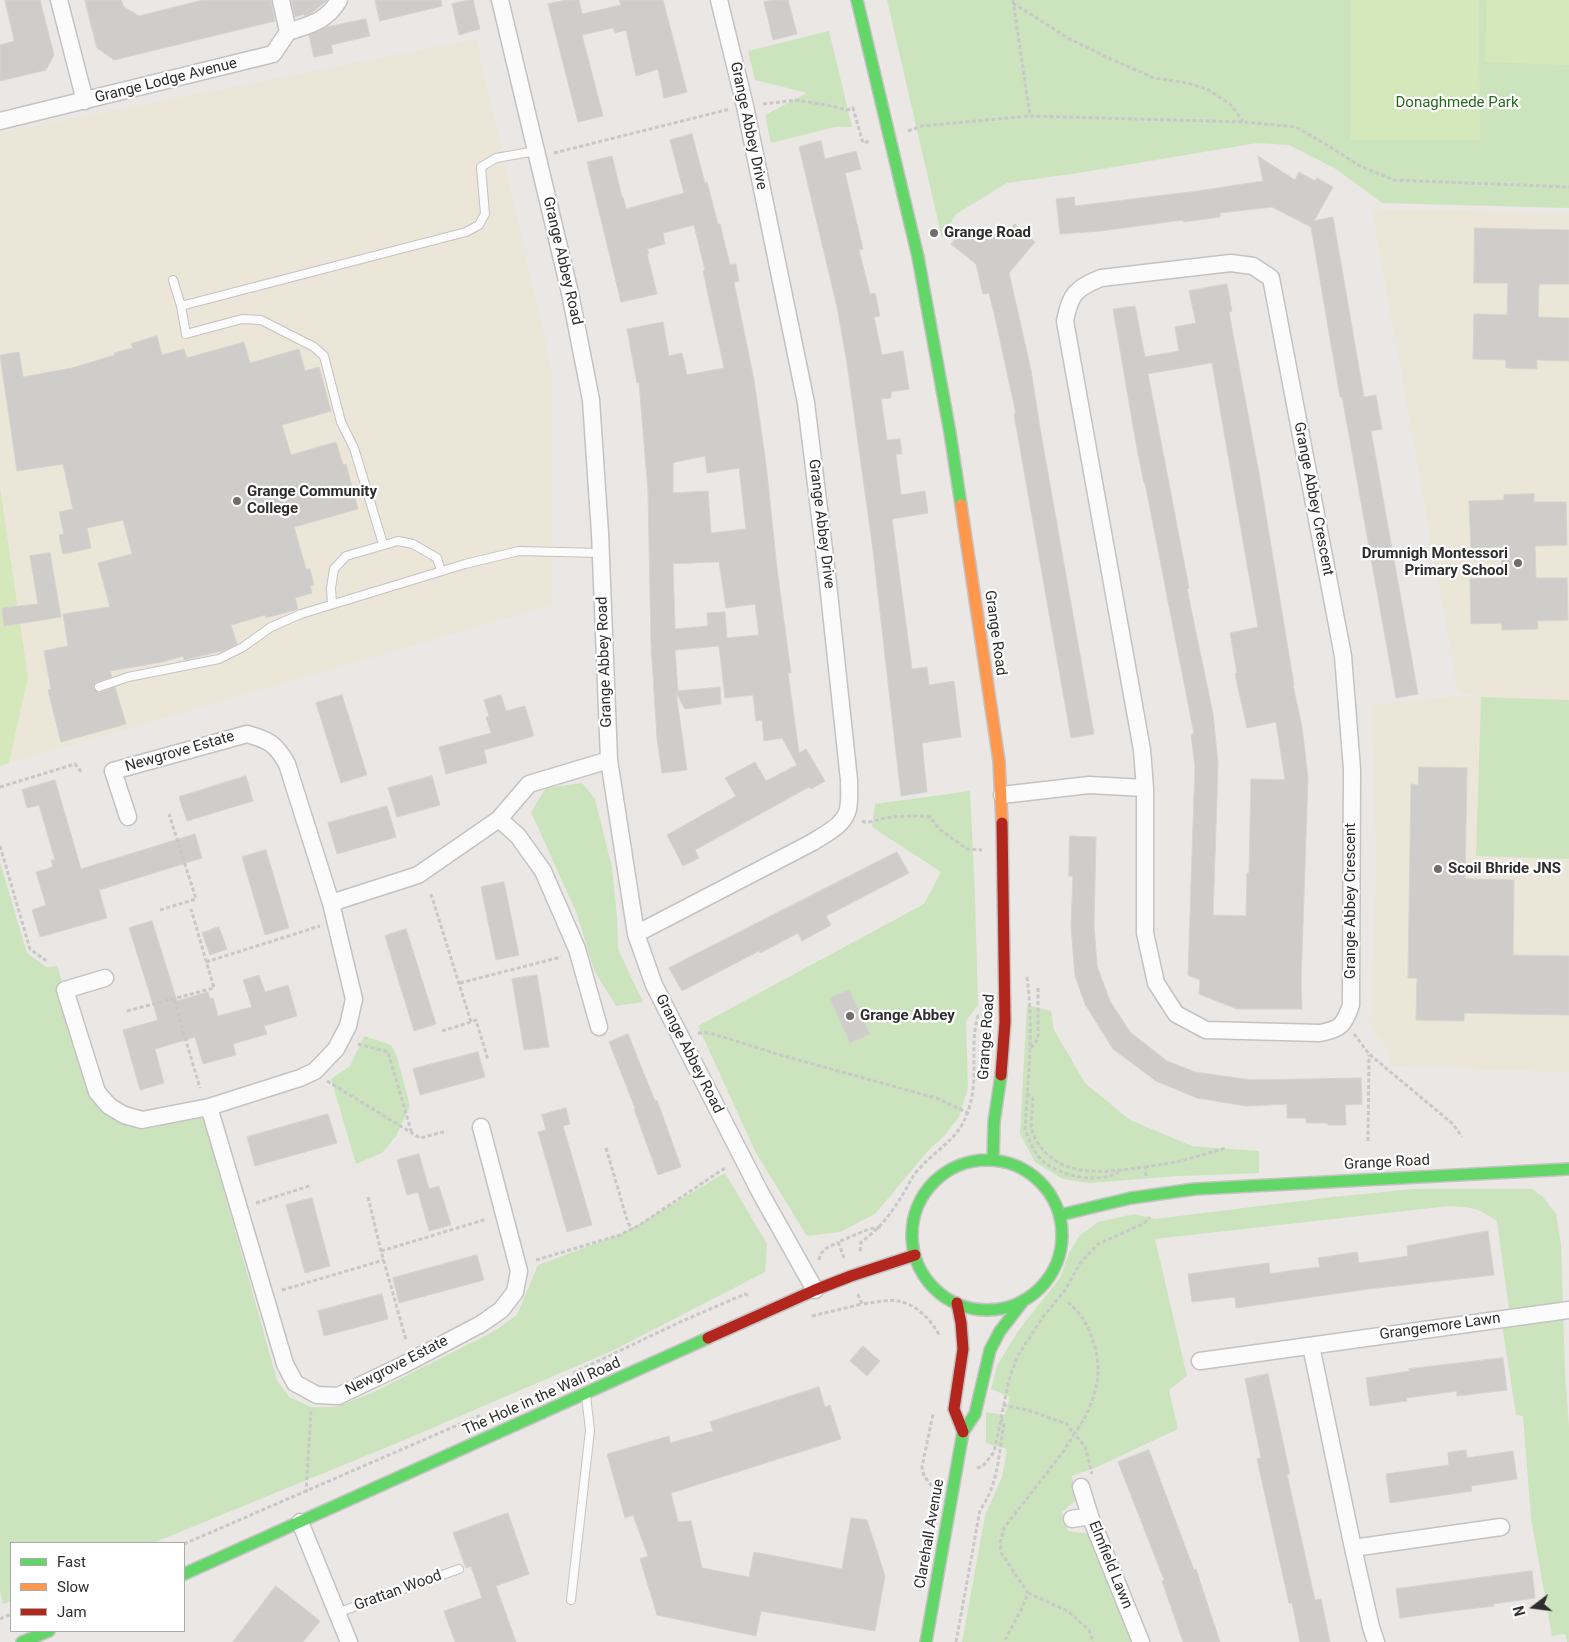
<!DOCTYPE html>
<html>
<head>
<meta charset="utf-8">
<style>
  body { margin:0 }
  #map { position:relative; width:1569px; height:1642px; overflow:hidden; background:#eae7e4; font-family:Roboto,sans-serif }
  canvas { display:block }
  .legend { position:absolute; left:10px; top:1542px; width:175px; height:90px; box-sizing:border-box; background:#fff; border:1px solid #ababab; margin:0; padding:6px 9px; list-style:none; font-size:15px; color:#2d2d2d }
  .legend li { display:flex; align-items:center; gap:10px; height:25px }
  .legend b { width:25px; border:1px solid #ababab }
  .north { position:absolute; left:1509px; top:1582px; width:50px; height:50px; -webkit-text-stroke:4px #fff; paint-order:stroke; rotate:255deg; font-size:14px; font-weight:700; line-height:20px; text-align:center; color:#2d2d2d }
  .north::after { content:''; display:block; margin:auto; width:18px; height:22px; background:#2d2d2d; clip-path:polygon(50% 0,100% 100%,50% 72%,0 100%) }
</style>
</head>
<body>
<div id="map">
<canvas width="1569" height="1642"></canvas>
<ul class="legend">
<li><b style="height:6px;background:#63d668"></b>Fast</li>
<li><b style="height:6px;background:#ff974d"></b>Slow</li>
<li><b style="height:6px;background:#b3261e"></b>Jam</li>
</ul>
<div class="north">N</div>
</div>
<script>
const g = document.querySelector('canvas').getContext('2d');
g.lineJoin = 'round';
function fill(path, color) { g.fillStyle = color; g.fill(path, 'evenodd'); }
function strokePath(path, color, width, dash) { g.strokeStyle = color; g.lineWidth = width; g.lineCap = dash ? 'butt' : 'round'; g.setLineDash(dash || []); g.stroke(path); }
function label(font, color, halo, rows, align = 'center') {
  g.font = font + ' Roboto,sans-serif'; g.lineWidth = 4.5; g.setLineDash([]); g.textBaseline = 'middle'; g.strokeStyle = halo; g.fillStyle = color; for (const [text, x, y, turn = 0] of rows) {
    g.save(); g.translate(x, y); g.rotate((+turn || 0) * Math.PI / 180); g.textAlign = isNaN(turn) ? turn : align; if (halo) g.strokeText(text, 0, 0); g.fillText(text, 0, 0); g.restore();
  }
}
fill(new Path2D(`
  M476 39 551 367 552 605 9 763 28 677 0 487V133Z
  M1372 209 1569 213V1072L1391 1066 1388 1051 1381 1040 1371 1029 1376 864 1372 705 1450 697H1479L1458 691Z`), '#ece6d9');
fill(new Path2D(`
  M887 0H1569V208L1382 203 1336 169 1289 145 1257 143 1078 173 1007 183 956 214 942 238Z
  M829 31 852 127H835L771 143 765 115 807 93 755 80 748 51Z
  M1481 697 1569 700V859L1476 856Z
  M582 783 595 799 612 867 617 917 618 949 643 1002 616 1006 594 970 577 914 531 812 546 788Z
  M970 791 975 896 978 1005 966 1021 968 1088 959 1117 945 1135 927 1152 875 1214 840 1232 807 1236 756 1153 698 1026 924 904 941 872 872 827 875 804Z
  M0 862 27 953 46 967 57 966 95 1085 145 1125 203 1116 277 1380 289 1397 311 1407H335L372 1393 491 1333 517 1315 538 1265 624 1233 725 1173 767 1244 765 1272 614 1350 402 1441 153 1543H11V1601L3 1604 0 1590Z
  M1027 1005 1051 1011 1054 1030 1085 1083 1130 1120 1192 1146 1259 1151V1173L1179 1176 1089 1183 1063 1179 1035 1162 1020 1134Z
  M364 1036 391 1045 397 1057 410 1106 396 1136 382 1153 356 1164 331 1079 350 1066Z
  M1414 1189H1532L1543 1197 1556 1214 1561 1245 1565 1372 1569 1428V1642H1567L1565 1634 1552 1636 1531 1518 1523 1416 1516 1415 1501 1318 1510 1317 1497 1221C1478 1208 1472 1207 1449 1206L1155 1239 1187 1376 1169 1390 1178 1429 1097 1467 1072 1476 1076 1500 1062 1512 1068 1531 1090 1534 1132 1642H962L985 1516 1002 1477 1007 1449 986 1443V1412L1005 1415 1010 1397 991 1389 997 1366 1018 1331 1060 1278 1069 1253 1079 1236 1098 1222 1134 1214 1155 1219 1333 1197Z`), '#cbe4be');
fill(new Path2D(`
  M1351 0H1479L1480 140H1351Z
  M1487 0H1569V65L1485 62Z
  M0 487 28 677 9 763 0 766Z`), '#d4e8bc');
const building = new Path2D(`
  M5 0H40L54 55 46 70 0 81V45L14 41Z
  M85 0H121L124 7 139 16 203 0H271L275 21 114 60 97 48Z
  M291 0H327L313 12 305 16 304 14 295 17Z
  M375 0H441L442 6 380 21Z
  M469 0H473L480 29 459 35 452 4Z
  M567 0H579L582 14 621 5 619 0H663L687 92 664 98 658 69 636 76 626 30 615 33 613 28 582 35 603 116 578 122 548 4Z
  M774 0H788L797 34 773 40 764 2Z
  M366 19 370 36 331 45 333 53 314 57 309 35 327 27Z
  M692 134 705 183 707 182 718 224H720L730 265 736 264 739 281 734 282 754 380 766 464 777 569 791 673H788L799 753 806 749 825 781 811 789 809 787 695 850 699 858 683 866 667 835 736 796 725 778 755 762 766 781 797 765 782 738 764 741 762 720 756 721 753 695 725 698 719 646 675 650 678 691 720 687 721 704 685 709 676 693 687 770 662 773 657 738 651 644 648 491 639 382 637 383 627 329 663 322 669 356 682 353 687 375 724 368 703 271 705 270 694 225 663 233 665 244 647 249 649 254H647L657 294 621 302 587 162 612 156 622 197H623L626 209 684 193 670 140ZM705 456 707 473 739 468 746 529 711 533 708 491 673 493V463ZM719 562 726 608 755 604 759 635 727 638 725 612 707 613 708 626 675 629 673 564Z
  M821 141 825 159 856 151 861 169 845 173 863 249 859 250 870 294 875 293 880 316 874 317 882 355 903 351 909 389 891 392V398L881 399 887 440 900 439 902 454H896L901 495 925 491 928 513 892 519 912 669 927 667 929 685 954 681 961 737 922 743 927 792 901 796 873 550 847 363 837 307 799 147Z
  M1258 156 1295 180 1299 172 1315 181 1317 178 1333 187 1314 221 1333 217 1364 397 1376 395 1382 429 1371 431 1418 694 1396 698 1349 435 1342 397H1340L1311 227 1272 207 1220 213V217L1184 222 1183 220 1100 231 1060 234 1056 199 1074 197 1075 206 1198 191 1263 181Z
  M1015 224 1035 242 1009 273 1031 370 1040 428 1094 734 1071 738 1014 414H1016L994 313 989 293 983 294 976 264 951 244 962 230 977 242 988 229 1001 240Z
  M1475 228 1569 230V284H1539L1538 317 1569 318V361L1537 360V369L1506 368V360L1473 359 1474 314 1507 315 1508 283H1474Z
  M1227 284 1232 311 1229 312 1260 479 1294 685H1293L1302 727 1308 778 1301 982 1302 1009H1237L1199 994 1200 980 1188 975 1195 767 1191 734H1194L1145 483H1144L1137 449 1113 309 1135 306 1145 357 1179 351 1175 327 1196 323 1189 291ZM1212 363 1258 627 1230 633 1237 673 1235 674 1247 728 1276 722 1285 780 1251 779 1249 873H1247L1246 916 1213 915 1218 764 1213 714 1187 589 1189 588 1148 374Z
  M157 336 162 355 184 349 187 358 244 342 250 363 299 349 305 371 319 367 331 411 282 425 291 455 336 442 343 465 346 464 358 509 294 527 306 569H310L314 585 310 586 312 593 295 598 298 609 266 618 265 615 231 625 237 644 225 650 184 660 183 656 162 662 110 671 112 677 97 682 94 688 98 693 115 687 126 724 61 742 48 690 51 689 44 651 68 646 63 614 110 607 98 563 132 554 123 520 87 528 91 548 63 554 59 535 64 534 59 512 73 509 63 464 17 471 0 355 19 352 23 377 72 368 115 355 114 353 133 348 131 344Z
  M1534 494V502H1566L1567 545 1535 546 1536 578H1567L1568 620 1537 621 1538 629 1502 630V623L1471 624 1470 579 1502 578 1501 547 1471 548 1469 501 1504 500V495Z
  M50 553 61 617 4 626 2 608 38 604 30 556Z
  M342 695 367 775 341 783 316 703Z
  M501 695 506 711 525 706 534 736 484 750 487 763 446 774 439 747 491 733 486 717 489 716 484 700Z
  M1419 767 1467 768 1465 879 1514 880 1513 955 1569 956V1015L1464 1013V1021L1416 1020 1417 978H1408L1411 784 1418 785Z
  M246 776 253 801 187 821 179 797Z
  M432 776 440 805 397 817 388 788Z
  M55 780 81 869 195 834 202 858 99 890 107 918 40 937 32 910 46 905 36 872 53 867 51 860H55L39 805 27 808 22 790Z
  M387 806 396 837 337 854 328 823Z
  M1070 836 1096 837 1094 925 1097 966 1110 1001 1130 1032 1167 1061 1195 1072 1251 1080 1361 1078 1362 1104 1345 1105 1346 1125H1328V1123H1306V1118H1287V1104L1246 1106 1197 1098 1156 1081 1113 1049 1085 1004 1075 976 1071 926 1073 876H1069Z
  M266 850 289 928 265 935 242 857Z
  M897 852 909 873 826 916 831 925 802 941 798 933 760 953 759 951 682 991 669 968Z
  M504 882 519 955 496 960 481 887Z
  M152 921 177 1001 208 992 210 999 213 998 218 1016 252 1007 243 980 259 975 265 992 288 985 297 1016 264 1026 267 1034 233 1044 236 1055 203 1064 195 1037 155 1049 164 1083 140 1090 123 1030 158 1020 129 928Z
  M219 927 227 949 210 955 202 933Z
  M406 929 436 1024 414 1031 385 936Z
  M537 975 549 1047 524 1050 512 979Z
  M849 990 870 1034 850 1043 830 998Z
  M628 1034 655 1101 657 1100 681 1167 658 1175 634 1109 635 1108 609 1042Z
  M478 1052 485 1077 420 1095 413 1069Z
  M566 1108 570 1124 563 1126 592 1225 567 1232 538 1132 546 1130 542 1115Z
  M328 1114 337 1143 255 1166 247 1137Z
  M419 1154 429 1189 439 1186 451 1225 429 1231 418 1192 407 1195 397 1160Z
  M312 1198 330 1266 305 1273 286 1205Z
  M1488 1231 1494 1275 1368 1289 1236 1308 1235 1297 1192 1302 1188 1274 1269 1263 1270 1274 1295 1270 1320 1267 1318 1258 1357 1252 1359 1263 1382 1260 1408 1256 1407 1246Z
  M477 1255 484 1280 399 1303 393 1278Z
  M382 1294 388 1319 324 1336 318 1311Z
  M863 1346 880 1361 867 1376 850 1361Z
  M1503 1358 1507 1390 1457 1396V1391L1406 1398 1407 1401 1370 1406 1366 1378 1410 1371 1409 1369Z
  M1268 1374 1290 1474H1287L1315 1600 1321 1599 1330 1642H1300L1292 1603H1289L1257 1459 1261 1458 1245 1379Z
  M819 1387 825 1407 830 1405 841 1439 671 1493 678 1522 691 1521 702 1568 749 1577 754 1552 842 1569 851 1518 867 1520 885 1576 875 1631 761 1611 756 1636 657 1615 640 1559 648 1556 633 1515 625 1518 607 1454 669 1436 670 1443 713 1431 710 1422Z
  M1149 1450 1194 1570 1196 1569 1220 1642H1183L1162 1581 1164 1580 1118 1462Z
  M1466 1450 1467 1458 1513 1451 1517 1479 1471 1486 1472 1491 1390 1503 1386 1474 1449 1465 1448 1453Z
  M508 1513 529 1574 496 1586 516 1642H455L444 1611 482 1598 471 1566 466 1568 453 1533Z
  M1532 1571 1535 1598 1493 1604 1494 1606 1451 1611 1400 1618 1396 1589Z
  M276 1586 320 1621 303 1642H233Z`);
fill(building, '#cfcdca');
strokePath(building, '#d5d3cf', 1);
const lane = new Path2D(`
  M173 280 181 306 466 232 479 225 485 214 481 167 496 158 536 151
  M181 306 186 334 242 319 261 320 314 347 324 356 341 422 354 448 383 544
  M332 604 331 588 334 569 346 556 398 541 413 544 437 558 441 571
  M99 687 128 677 219 659 243 647 271 627 301 614 465 564 519 551 601 553
  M571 1600 590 1430 586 1396
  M337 1613 459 1569`);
const street = new Path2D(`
  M59 0 85 101
  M500 0 570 293 591 400 600 533 609 760 636 934 654 985 761 1194 815 1290
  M288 32C311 24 326 22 339 0
  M0 121 273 54 288 32 281 0
  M1231 263 1253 266 1271 278 1343 656 1352 769 1351 1005C1344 1025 1341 1029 1320 1033L1206 1030 1176 1014 1156 983 1145 933V788L1142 750 1065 321C1070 294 1076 288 1101 278Z
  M1002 795 1089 785 1145 788
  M499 819 518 836 543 871 577 949 599 1027
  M331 903 418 875 499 819 529 784 609 760
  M636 934 813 842C825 834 845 825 848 809 850 800 849 790 849 780L827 574 806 403 745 106 719 0
  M105 978 65 990 97 1092 109 1106 124 1115 142 1120 209 1107 300 1078 315 1071 336 1049 348 1026 354 999 331 903 287 764C276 744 269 740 247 734L113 771 128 817
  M209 1107 285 1364 295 1383 317 1395 338 1396 403 1365 481 1324 501 1310 515 1292 519 1271 481 1127
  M1311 1346 1353 1548 1371 1627 1376 1642
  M1200 1361 1569 1310
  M1081 1487 1090 1516 1141 1642
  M1072 1519 1090 1516
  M300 1522 349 1642
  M1353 1548 1501 1527`);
const fast = new Path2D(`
  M857 0 918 257 950 433 961 505
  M993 1160 994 1122 1001 1075
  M912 1235a75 75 0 1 1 150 0a75 75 0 1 1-150 0Z
  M1060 1215 1131 1198 1195 1189 1569 1169
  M184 1574 708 1338
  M22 1642 49 1631
  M926 1642 963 1432 975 1414 990 1350 1000 1331 1024 1300`);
const slow = new Path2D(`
  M961 505 999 761 1002 823`);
const jam = new Path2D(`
  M1001 1075 1005 1022 1002 823
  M957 1303 961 1323 963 1349 954 1409 963 1432
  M708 1338 815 1290 851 1276 915 1255`);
strokePath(lane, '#c4c3c3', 10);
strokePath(street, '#c4c3c3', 19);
strokePath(fast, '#c4c3c3', 14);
strokePath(slow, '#c4c3c3', 14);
strokePath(jam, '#c4c3c3', 14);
strokePath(new Path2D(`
  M1013 0 1030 116
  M1013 3 1068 38 1111 59 1154 78 1187 83 1207 89 1230 104 1243 121
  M763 104 796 100 832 106 847 110 853 108 863 143 870 141
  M908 131 922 126 1030 116 1244 122 1296 127 1327 145 1360 166 1394 180 1569 187
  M554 153 730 109
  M0 787 75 764 82 773
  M862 821C870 824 878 819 886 818 900 816 915 815 930 817L939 829 967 849 982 850
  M0 846 30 949 48 962
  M431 894 471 1022 476 1020 488 1060
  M160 910 196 899 169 814
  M206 962 320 926
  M1027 977C1034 1029 1028 1078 1025 1129 1029 1140 1035 1156 1045 1163 1064 1177 1102 1185 1122 1170
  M460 983 561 957
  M174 1000 200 1088
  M127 1011 214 988 191 909
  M442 1031 471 1022
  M698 1033H709L723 1037 784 1056 936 1098 968 1113
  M1354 1034 1369 1054 1453 1124 1462 1137
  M358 1044 388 1052 412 1134
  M1031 1048 1038 1039V986
  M327 1081 420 1138 447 1131
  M1027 1093 1033 1099C1033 1109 1030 1120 1032 1130 1034 1139 1040 1147 1046 1153 1072 1179 1112 1171 1145 1167L1146 1176
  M1368 1141 1369 1055
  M606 1148 628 1223 633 1229
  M1145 1167 1177 1162 1226 1148
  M368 1197 381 1251 406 1340
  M256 1203 312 1185
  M381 1251 487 1219
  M860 1251 861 1242C882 1227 892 1212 905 1191 909 1184 912 1177 917 1171 942 1143 964 1139 972 1096 977 1070 970 1043 978 1016L985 1015
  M844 1258 838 1242 869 1229 881 1227
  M536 1260 620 1235 638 1226 725 1168
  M819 1260C820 1249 830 1247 838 1242
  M282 1290 384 1260
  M858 1294 862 1304C871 1303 889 1299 898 1301 917 1305 932 1320 940 1337
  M1068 1302C1074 1308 1081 1315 1085 1322 1093 1337 1099 1357 1098 1374 1097 1393 1086 1420 1074 1434L1085 1446 1092 1474
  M812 1316 862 1304
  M573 1373 678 1323 745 1294 749 1296
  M1003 1405 1027 1410 1067 1424 1074 1434 1063 1452 1004 1528 1000 1544 1002 1554 1028 1593 1022 1608 1004 1642
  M977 1468 983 1466 994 1452 1009 1380 1017 1357 1043 1317 1065 1290 1080 1263 1098 1244 1143 1224 1150 1217
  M932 1486 924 1476 922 1467 933 1414
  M306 1493 311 1411
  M184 1544 481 1415
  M1028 1593 1068 1611 1089 1630 1093 1642
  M0 1619 11 1614
  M956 1642 980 1510C998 1486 999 1453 1004 1423L1001 1419`), '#c8c8c8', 3, [4, 2.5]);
strokePath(lane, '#fcfbfb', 8);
strokePath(street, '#fcfbfb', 16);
strokePath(fast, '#63d668', 11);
strokePath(slow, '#ff974d', 11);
strokePath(jam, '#b3261e', 11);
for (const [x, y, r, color] of [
  [934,233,5,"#6f6e6d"],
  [237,501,5,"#6f6e6d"],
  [1518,563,5,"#6f6e6d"],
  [1438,869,5,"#6f6e6d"],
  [850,1016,5,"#6f6e6d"]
]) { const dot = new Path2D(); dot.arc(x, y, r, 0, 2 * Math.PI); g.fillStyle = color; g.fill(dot); strokePath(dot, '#fff', 2); }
label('15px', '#2d2d2d', '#fff', [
  ["Grange Lodge Avenue",166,81,-14],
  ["Grange Abbey Drive",748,126,78],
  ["Grange Abbey Road",562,261,77],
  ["Grange Abbey Crescent",1313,499,79],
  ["Grange Abbey Drive",821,524,83],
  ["Grange Road",995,633,82],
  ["Grange Abbey Road",605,662,-92],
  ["Newgrove Estate",180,752,-16],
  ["Grange Abbey Crescent",1351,901,-90],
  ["Grange Road",987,1037,-86],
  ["Grange Abbey Road",689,1054,63],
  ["Grange Road",1387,1163,-3],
  ["Grangemore Lawn",1440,1327,-8],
  ["Newgrove Estate",397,1366,-27],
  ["The Hole in the Wall Road",542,1397,-24],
  ["Clarehall Avenue",930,1534,-80],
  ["Elmfield Lawn",1110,1565,68],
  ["Grattan Wood",398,1591,-20]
]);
label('15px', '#28691d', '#fff', [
  ["Donaghmede Park",1457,103]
]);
label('bold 15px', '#2d2d2d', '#fff', [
  ["Grange Road",944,233],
  ["Grange Community",247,492],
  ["College",247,509],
  ["Drumnigh Montessori",1508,554,"right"],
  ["Primary School",1508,571,"right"],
  ["Scoil Bhride JNS",1448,869],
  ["Grange Abbey",860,1016]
], 'left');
</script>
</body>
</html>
